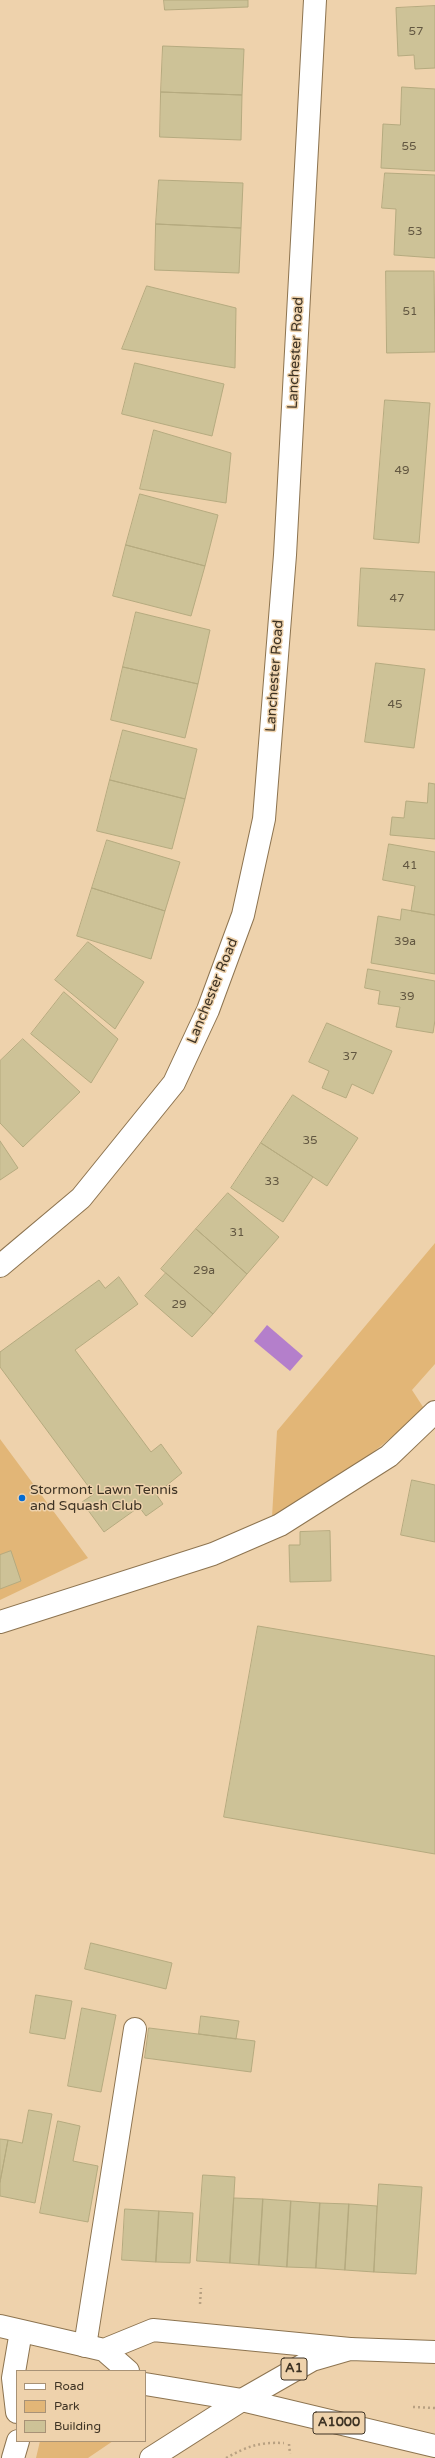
<!DOCTYPE html>
<html>
<head>
<meta charset="utf-8">
<style>
  body { margin:0 }
  #map { position:relative; width:435px; height:2458px; overflow:hidden; background:#eed2ac; font-family:"Varela Round",sans-serif }
  canvas { display:block }
  .legend { position:absolute; left:16px; top:2370px; width:130px; height:72px; box-sizing:border-box; background:#eed2ac; border:1px solid #a89276; margin:0; padding:5px 7px; list-style:none; font-size:12px; color:#3e3324 }
  .legend li { display:flex; align-items:center; gap:8px; height:20px }
  .legend b { width:20px; border:1px solid #a89276 }
</style>
</head>
<body>
<div id="map">
<canvas width="435" height="2458"></canvas>
<ul class="legend">
<li><b style="height:5px;background:#fff"></b>Road</li>
<li><b style="height:11px;background:#e2b677"></b>Park</li>
<li><b style="height:11px;background:#cdc297"></b>Building</li>
</ul>
</div>
<script>
const g = document.querySelector('canvas').getContext('2d');
g.lineJoin = 'round';
function fill(path, color) { g.fillStyle = color; g.fill(path, 'evenodd'); }
function strokePath(path, color, width, dash) { g.strokeStyle = color; g.lineWidth = width; g.lineCap = dash ? 'butt' : 'round'; g.setLineDash(dash || []); g.stroke(path); }
function label(font, color, halo, rows, align = 'center') {
  g.font = font + ' "Varela Round",sans-serif'; g.lineWidth = 3; g.setLineDash([]); g.textBaseline = 'middle'; g.strokeStyle = halo; g.fillStyle = color; for (const [text, x, y, turn = 0] of rows) {
    g.save(); g.translate(x, y); g.rotate((+turn || 0) * Math.PI / 180); g.textAlign = isNaN(turn) ? turn : align; if (halo) g.strokeText(text, 0, 0); g.fillText(text, 0, 0); g.restore();
  }
}
fill(new Path2D(`
  M435 1243V1364L412 1390 425 1410 345 1475 272 1517 277 1431Z
  M0 1439 88 1558 0 1600Z
  M40 2441H113L88 2458H36Z`), '#e2b677');
fill(new Path2D(`
  M267 1325 303 1356 290 1371 254 1341Z`), '#b47fcb');
const building = new Path2D(`
  M164 0H248V7L165 10Z
  M435 6V68L415 69 414 55 398 56 396 8Z
  M163 46 244 49 242 95 161 92Z
  M402 87 435 89V171L381 168 383 124 400 125Z
  M161 92 242 95 241 140 160 137Z
  M385 173 435 175V258L394 255 396 209 382 208Z
  M159 180 243 183 241 228 156 224Z
  M156 224 241 228 239 273 155 270Z
  M386 271H434L435 352 387 353Z
  M147 286 236 308 235 368 122 349Z
  M135 363 224 384 212 436 122 414Z
  M385 400 430 403 419 543 374 539Z
  M154 430 231 453 226 503 140 489Z
  M140 494 218 515 205 566 126 545Z
  M126 545 205 566 191 616 113 596Z
  M361 568 435 572V630L358 626Z
  M136 612 210 630 198 684 123 667Z
  M376 663 425 669 414 748 365 742Z
  M123 667 198 684 185 738 111 720Z
  M123 730 197 749 185 799 110 780Z
  M110 780 185 799 172 849 97 831Z
  M429 783 435 784V839L390 835 392 817 404 818 406 801 427 803Z
  M107 840 180 862 165 911 92 888Z
  M389 844 435 852V915L411 911 415 886 383 880Z
  M92 888 165 911 151 959 77 936Z
  M402 909 435 915V974L371 963 378 916 400 920Z
  M88 942 144 982 115 1029 55 980Z
  M368 969 435 981V1020L433 1033 396 1027 400 1007 378 1004 380 991 365 988Z
  M64 992 118 1039 91 1083 31 1034Z
  M327 1023 392 1051 373 1094 352 1084 346 1098 322 1088 329 1071 309 1062Z
  M23 1039 80 1092 23 1147 0 1123V1061Z
  M293 1095 358 1138 327 1186 261 1143Z
  M0 1141 18 1168 0 1180Z
  M261 1143 313 1177 283 1222 231 1188Z
  M228 1193 279 1237 247 1274 196 1229Z
  M196 1229 247 1274 213 1314 161 1269Z
  M166 1273 213 1314 192 1337 145 1296Z
  M119 1277 138 1304 75 1350 151 1452 161 1444 182 1473 156 1494 163 1504 146 1516 139 1507 104 1532 82 1502 94 1494 0 1367V1352L99 1280 105 1288Z
  M412 1480 435 1485V1542L401 1535Z
  M330 1531 331 1581 290 1582 289 1545H300V1532Z
  M11 1551 21 1581 0 1589V1555Z
  M258 1626 435 1656V1854L224 1817Z
  M91 1943 172 1963 166 1989 85 1969Z
  M36 1995 72 2001 65 2039 30 2033Z
  M82 2008 116 2015 101 2092 68 2086Z
  M201 2016 239 2021 236 2039 199 2034Z
  M149 2028 255 2041 251 2072 145 2058Z
  M29 2110 52 2114 35 2203 0 2196V2182L8 2140 22 2143Z
  M58 2121 80 2126 73 2161 98 2166 88 2222 40 2213Z
  M0 2139 8 2140 0 2182Z
  M203 2175 235 2177 230 2263 197 2261Z
  M379 2184 422 2187 416 2274 374 2272Z
  M234 2198 263 2199 259 2265 230 2263Z
  M263 2199 291 2201 287 2267 259 2265Z
  M291 2201 320 2203 316 2268 287 2267Z
  M320 2203 349 2204 345 2270 316 2268Z
  M349 2204 377 2206 374 2272 345 2270Z
  M125 2209 159 2211 156 2262 122 2260Z
  M159 2211 193 2213 190 2263 156 2262Z`);
fill(building, '#cdc297');
strokePath(building, '#b5aa7f', 1);
const minor = new Path2D(`
  M0 1266 81 1198 174 1083 208 1010 243 915 264 819 285 555 315 0
  M0 1622 213 1554 280 1525 389 1456 435 1412
  M85 2346 135 2029`);
const major = new Path2D(`
  M0 2326 104 2350 128 2371
  M104 2350 153 2330 350 2349
  M145 2384 242 2400 435 2446
  M17 2412 13 2378 21 2331
  M13 2458 18 2441`);
const highway = new Path2D(`
  M151 2458 242 2400 312 2360 350 2349 435 2352`);
strokePath(minor, '#8d7450', 24);
strokePath(major, '#8d7450', 24);
strokePath(highway, '#8d7450', 24);
strokePath(new Path2D(`
  M200 2304 201 2288
  M413 2407 435 2408
  M289 2444 290 2454
  M226 2458C248 2446 259 2442 284 2443`), '#b8a182', 2.5, [2, 3]);
strokePath(minor, '#fff', 22);
strokePath(major, '#fff', 22);
strokePath(highway, '#fff', 22);
for (const [x, y, r, color] of [
  [22,1498,4,"#036bd3"]
]) { const dot = new Path2D(); dot.arc(x, y, r, 0, 2 * Math.PI); g.fillStyle = color; g.fill(dot); strokePath(dot, '#eed2ac', 1.5); }
label('12px', '#625741', null, [
  ["57",416,32],
  ["55",409,147],
  ["53",415,232],
  ["51",410,312],
  ["49",402,471],
  ["47",397,599],
  ["45",395,705],
  ["41",410,866],
  ["39a",405,942],
  ["39",407,997],
  ["37",350,1057],
  ["35",310,1141],
  ["33",272,1182],
  ["31",237,1233],
  ["29a",204,1271],
  ["29",179,1305]
]);
for (const [x, y, w] of [
  [294,2369,26],
  [339,2423,52]
]) { const box = new Path2D(); box.roundRect(x - w / 2, y - 11, w, 22, 3); g.fillStyle = '#eed2ac'; g.fill(box); strokePath(box, '#3e3324', 1); }
label('bold 13px', '#3e3324', null, [
  ["A1",294,2369],
  ["A1000",339,2423]
]);
label('14px', '#3e3324', '#eed2ac', [
  ["Lanchester Road",296,353,-87],
  ["Lanchester Road",275,676,-86],
  ["Lanchester Road",213,991,-68]
]);
label('14px', '#3e3324', '#eed2ac', [
  ["Stormont Lawn Tennis",30,1490],
  ["and Squash Club",30,1506]
], 'left');
</script>
</body>
</html>
